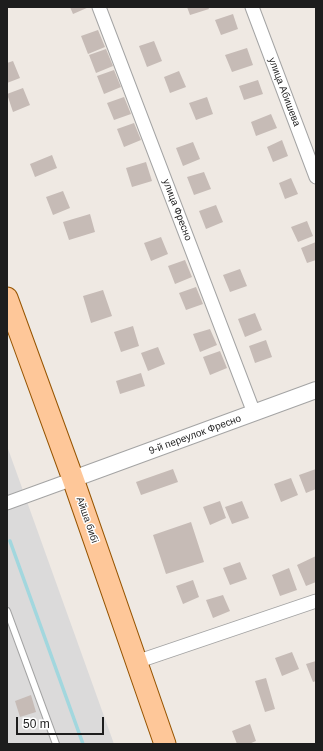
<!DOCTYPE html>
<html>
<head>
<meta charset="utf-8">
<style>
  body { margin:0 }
  #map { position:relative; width:323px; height:751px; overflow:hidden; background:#efe9e3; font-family:Arial,sans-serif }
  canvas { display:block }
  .frame { position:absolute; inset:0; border:8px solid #1d1d1d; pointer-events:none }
  .scale { position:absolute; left:16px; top:717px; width:88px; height:18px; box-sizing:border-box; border:2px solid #1d1d1d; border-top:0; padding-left:5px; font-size:12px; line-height:14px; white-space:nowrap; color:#1d1d1d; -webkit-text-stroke:3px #fff; paint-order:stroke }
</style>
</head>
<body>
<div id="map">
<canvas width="323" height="751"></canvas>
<div class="frame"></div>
<div class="scale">50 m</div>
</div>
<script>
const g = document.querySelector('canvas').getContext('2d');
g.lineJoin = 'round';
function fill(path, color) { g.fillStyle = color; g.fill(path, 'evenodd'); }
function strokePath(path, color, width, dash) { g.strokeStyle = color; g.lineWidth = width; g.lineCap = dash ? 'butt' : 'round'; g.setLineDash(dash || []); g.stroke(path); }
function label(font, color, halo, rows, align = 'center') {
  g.font = font + ' Arial,sans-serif'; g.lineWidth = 3; g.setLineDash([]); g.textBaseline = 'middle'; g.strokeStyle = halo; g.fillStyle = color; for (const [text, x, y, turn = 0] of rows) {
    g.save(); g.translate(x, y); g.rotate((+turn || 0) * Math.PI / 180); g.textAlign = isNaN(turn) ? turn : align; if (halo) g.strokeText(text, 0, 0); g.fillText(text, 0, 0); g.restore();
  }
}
fill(new Path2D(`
  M7 446 114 744H7Z`), '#dbdada');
strokePath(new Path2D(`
  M10 541 83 744`), '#a2d7de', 3.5);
fill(new Path2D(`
  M70 7H89L73 14Z
  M187 7H208L209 9 190 15Z
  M233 14 238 29 221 35 215 20Z
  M98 30 105 47 88 54 81 36Z
  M154 41 162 61 147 67 139 46Z
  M247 48 253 65 232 72 225 55Z
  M106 49 113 66 96 73 89 55Z
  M13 61 20 78 7 83V63Z
  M114 70 121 87 104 94 97 76Z
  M179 71 186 87 170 93 164 77Z
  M258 80 263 94 244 100 239 86Z
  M23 88 30 105 13 112 7 94Z
  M124 97 131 114 114 120 107 103Z
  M207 97 213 114 196 120 189 103Z
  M271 114 277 128 256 136 251 122Z
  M134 123 141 140 124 147 117 129Z
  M282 140 288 156 273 162 267 147Z
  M193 142 200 159 183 166 176 148Z
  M52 155 57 168 35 177 30 164Z
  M146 162 152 181 132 187 126 168Z
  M204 172 211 189 194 195 187 177Z
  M291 178 298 194 285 199 279 183Z
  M63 191 70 208 53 215 46 197Z
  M216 205 223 222 206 229 199 211Z
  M90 214 95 232 69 240 63 222Z
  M307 221 313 236 298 242 291 227Z
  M161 237 168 254 151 261 144 243Z
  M316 242V260L307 263 301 248Z
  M185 260 192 277 175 284 168 266Z
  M240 269 247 286 230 292 223 275Z
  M196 287 203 304 186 310 179 293Z
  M103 290 112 316 91 323 83 296Z
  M255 313 262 330 245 337 238 319Z
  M133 326 139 346 121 352 114 332Z
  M210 329 217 345 200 352 193 334Z
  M266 340 272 357 255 363 249 346Z
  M158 347 165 364 148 371 141 353Z
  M220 351 227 368 210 375 203 357Z
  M141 373 145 386 120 394 116 381Z
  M173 469 178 482 141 495 136 482Z
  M316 469V489L306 493 299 475Z
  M291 478 298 495 281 502 274 484Z
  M220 501 226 518 210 525 203 507Z
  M242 501 249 518 232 524 225 507Z
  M191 522 204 562 166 574 153 535Z
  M316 556V582L306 586 297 565Z
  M240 562 247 579 230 585 223 568Z
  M289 568 297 590 280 596 272 575Z
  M193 580 199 597 183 604 176 586Z
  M223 595 230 611 213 618 206 600Z
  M292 652 299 669 282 676 275 658Z
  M316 661V681L313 682 306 664Z
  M266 678 275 709 265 712 255 681Z
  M31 695 36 712 20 717 15 701Z
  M250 724 256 741 249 744H237L232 731Z`), '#c6bbb6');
const service = new Path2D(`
  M7 611 56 744`);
const minor = new Path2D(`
  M99 7 254 413
  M252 7 316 177
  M7 503 73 479
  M136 662 316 601`);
const tertiary = new Path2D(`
  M73 479 316 390`);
const primary = new Path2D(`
  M7 298 73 479 165 744`);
strokePath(service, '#a4a4a4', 8);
strokePath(minor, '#a4a4a4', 15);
strokePath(tertiary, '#a4a4a4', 18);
strokePath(primary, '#965400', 23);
strokePath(service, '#fff', 6);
strokePath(minor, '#fff', 13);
strokePath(tertiary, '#fff', 16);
strokePath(primary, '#fec799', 21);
label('10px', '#1d1d1d', '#fff', [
  ["улица Абишева",284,92,69],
  ["улица Фресно",177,210,69],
  ["9-й переулок Фресно",195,435,-20],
  ["Айша бибі",87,520,71]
]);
</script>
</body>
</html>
